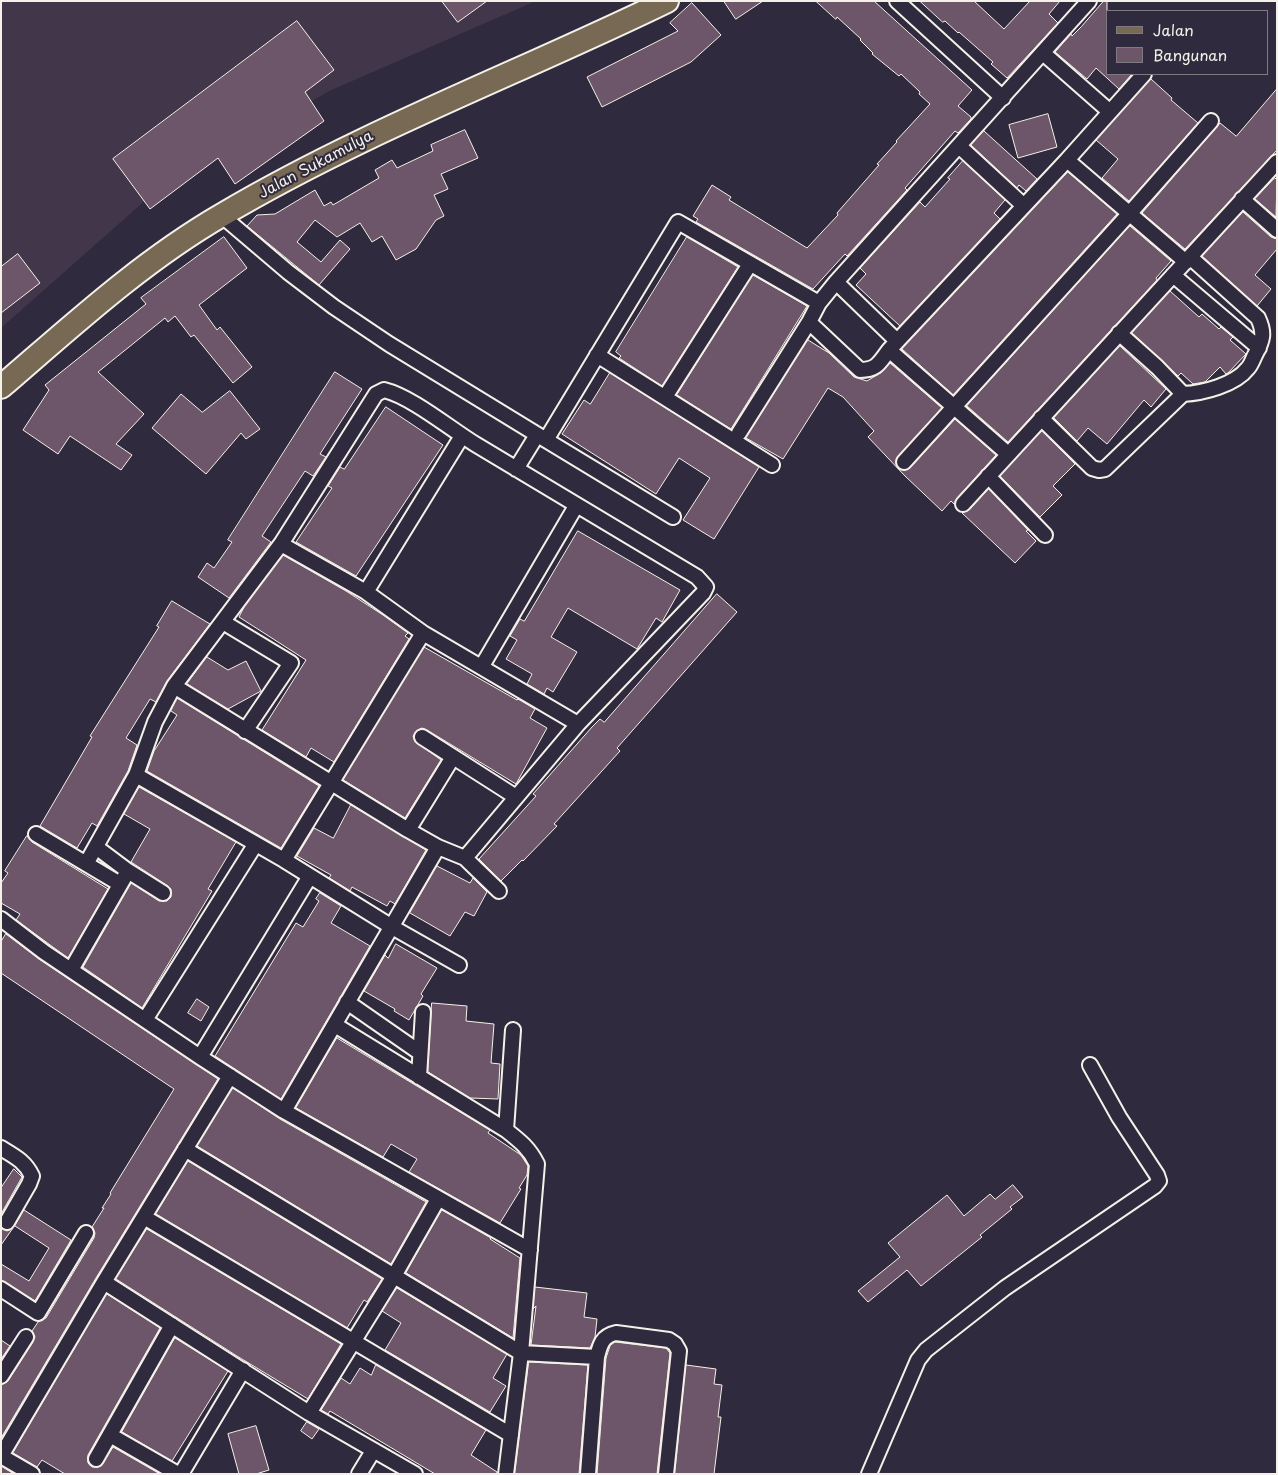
<!DOCTYPE html>
<html>
<head>
<meta charset="utf-8">
<style>
  body { margin:0 }
  #map { position:relative; width:1278px; height:1475px; overflow:hidden; background:#2f2a3d; font-family:"Playpen Sans",sans-serif }
  canvas { display:block }
  .frame { position:absolute; inset:0; border:2px solid #f4f1e8; pointer-events:none }
  .legend { position:absolute; left:1106px; top:10px; width:162px; height:65px; box-sizing:border-box; background:#2f2a3d; border:1px solid #7e7a81; margin:0; padding:6px 9px; list-style:none; font-size:15px; color:#f4f1e8 }
  .legend li { display:flex; align-items:center; gap:10px; height:25px }
  .legend b { width:25px; border:1px solid #7e7a81 }
</style>
</head>
<body>
<div id="map">
<canvas width="1278" height="1475"></canvas>
<div class="frame"></div>
<ul class="legend">
<li><b style="height:6px;background:#776954"></b>Jalan</li>
<li><b style="height:14px;background:#6d566a"></b>Bangunan</li>
</ul>
</div>
<script>
const g = document.querySelector('canvas').getContext('2d');
g.lineJoin = 'round';
function fill(path, color) { g.fillStyle = color; g.fill(path, 'evenodd'); }
function strokePath(path, color, width, dash) { g.strokeStyle = color; g.lineWidth = width; g.lineCap = dash ? 'butt' : 'round'; g.setLineDash(dash || []); g.stroke(path); }
function label(font, color, halo, rows, align = 'center') {
  g.font = font + ' "Playpen Sans",sans-serif'; g.lineWidth = 4; g.setLineDash([]); g.textBaseline = 'middle'; g.strokeStyle = halo; g.fillStyle = color; for (const [text, x, y, turn = 0] of rows) {
    g.save(); g.translate(x, y); g.rotate((+turn || 0) * Math.PI / 180); g.textAlign = isNaN(turn) ? turn : align; if (halo) g.strokeText(text, 0, 0); g.fillText(text, 0, 0); g.restore();
  }
}
fill(new Path2D(`
  M1 1H536L329 91 148 198 1 328Z`), '#42374a');
const building = new Path2D(`
  M442 1H487L458 22Z
  M724 1H763L736 19Z
  M816 1H874L972 90 958 106 971 117V119L958 133 955 131 905 188 907 190 847 256 845 254 813 289 696 222 698 219 693 216 712 185 731 197 729 200 807 248 838 215 837 213 879 165 877 164 897 142 896 141 930 104 919 94 920 92 901 74 899 76 872 54 873 53 860 40 861 39 837 17 836 19Z
  M920 1H974L1004 29 1030 1H1060L1049 14 1058 23 1007 78 991 64 993 62 959 32 958 33 945 21 943 22Z
  M1104 1H1107V74H1132L1119 89 1096 68 1087 79 1055 52 1071 34 1072 36 1081 27Z
  M692 3 721 35 691 62 602 107 587 77 678 31 670 23Z
  M297 21 334 70 305 92 324 121 235 184 218 158 150 209 113 159Z
  M1151 79 1172 98 1171 100 1198 123 1129 201 1102 178 1118 159 1096 140Z
  M1277 89V150L1185 249 1142 213 1220 123 1236 136Z
  M1048 114 1057 147 1018 158 1009 125Z
  M465 130 478 158 441 174 448 189 434 195 444 216 436 220 416 249 396 260 382 236 372 242 360 223 337 237 315 220 297 242 321 262 340 240 350 249 319 285 247 226 257 215 275 214 315 190 324 206 331 202 333 205 379 178 375 170 392 160 397 168 433 151 431 145Z
  M984 131 1037 179 1026 191 1019 185 1017 188 971 145Z
  M963 161 1005 200 994 213 1000 219 900 326 856 285 866 274 860 268 920 202 925 207 950 179 948 178Z
  M1068 172 1117 214 953 395 902 349Z
  M1275 178 1277 180 1276 217 1255 199Z
  M1243 212 1271 237 1277 239V249L1255 275 1271 289 1257 306 1202 256Z
  M1130 226 1171 261 1156 278 1157 280 1008 442 967 406Z
  M224 237 247 268 199 305 217 330 220 327 252 367 233 383 194 335 191 337 175 316 168 322 165 318 98 372 144 414 116 444 132 455 121 470 70 436 58 454 23 430 49 390 45 385 146 304 141 298Z
  M687 237 738 267 662 386 619 358 621 356 616 352Z
  M18 254 40 283 1 313V267Z
  M753 275 807 306 731 429 677 395Z
  M1170 291 1199 317 1202 314 1219 329 1221 327 1233 337 1230 340 1246 354 1228 373 1226 374 1220 367 1205 382 1193 384 1181 373 1178 376 1132 333Z
  M808 340 829 353 854 377 867 381 882 372 890 363 942 408 897 457 896 464 899 469 906 470 910 468 955 419 996 455 957 498 955 505 951 501 942 511 905 476 868 437 874 431 843 397 828 388 783 459 746 438Z
  M1120 346 1166 389 1151 407 1144 400 1107 444 1088 428 1077 441 1054 418Z
  M335 372 362 389 320 454 326 457 313 476 305 471 262 536 271 542 229 598 198 577 207 563 214 568 232 542 228 540Z
  M610 373 759 467 714 539 683 520 710 478 679 458 656 494 562 434 584 400 590 404Z
  M230 391 260 429 246 439 241 433 206 474 152 428 181 394 202 412Z
  M386 407 443 445 356 576 296 542 332 488 328 486 340 467 344 469Z
  M1042 431 1075 464 1053 486 1062 495 1040 517 1000 476Z
  M989 489 1028 530 1026 531 1036 541 1015 563 962 513 969 510Z
  M578 531 680 590 662 622 656 618 637 649 568 608 551 637 577 652 553 692 547 688 544 694 527 684 532 674 506 659 517 640 510 636 520 619 524 621Z
  M283 555 346 591 383 615 408 633 405 636 409 639 334 762 311 748 306 757 262 730 306 660 239 617 244 607Z
  M717 594 737 612 617 748 620 751 554 824 557 826 523 861 522 860 501 881 479 859 536 796 533 794 592 727 600 719 604 722Z
  M172 601 210 624 167 681 156 702 150 699 126 738 137 745 128 771 97 826 92 823 77 848 40 826 92 737 90 736 159 627 157 626Z
  M424 647 517 700 518 699 535 709 530 718 547 728 516 784 427 730 422 728 418 730 413 736 415 741 441 760 405 818 343 780Z
  M207 657 228 670 246 661 261 691 228 709 187 684Z
  M177 698 319 786 281 848 147 771 154 751 177 715 171 711Z
  M139 787 236 842 208 889 212 891 142 1008 83 967 131 883 159 901H167L171 897V889L168 886 131 862 150 829 124 814Z
  M351 805 426 850 395 904 390 901 387 906 352 887 350 891 329 878 331 875 297 856 314 828 333 838Z
  M27 836 32 842 108 889 68 958 16 920 20 914 1 903V883L8 873 5 871Z
  M437 866 470 883 473 878 487 892 474 916 465 912 450 936 410 913Z
  M320 893 341 906 331 923 370 946 281 1099 215 1056 296 923 303 927 319 901 316 899Z
  M6 934 39 959 218 1079 96 1278 1 1438V1385L8 1381 33 1342 35 1337 32 1331 38 1322 46 1318 94 1238 95 1233 92 1227 104 1208H102L111 1194 110 1193 174 1089 1 973V942Z
  M396 944 437 968 421 994 423 996 409 1020 394 1011 395 1009 364 991 385 955 388 958Z
  M197 999 209 1007 201 1021 188 1013Z
  M432 1003 467 1006 466 1021 494 1024 491 1063 500 1064 498 1099 470 1098 428 1072Z
  M337 1038 490 1130 488 1133 521 1155 528 1166 527 1175 519 1188 521 1189 500 1223 409 1172 417 1159 391 1144 383 1157 296 1108Z
  M233 1088 280 1119 426 1202 391 1264 197 1146Z
  M188 1161 382 1279 367 1302 364 1300 347 1328 156 1214Z
  M14 1169 22 1177 1 1214V1188Z
  M1013 1185 1023 1197 1010 1207 1012 1209 980 1235 982 1237 921 1286 907 1270 868 1302 858 1291 900 1257 888 1243 947 1195 964 1216 990 1194 995 1199Z
  M24 1210 71 1240 35 1301 1 1280V1264L29 1281 49 1248 15 1226Z
  M442 1210 491 1238 490 1239 520 1258 513 1338 406 1273Z
  M1 1228 7 1231 13 1228 1 1245Z
  M147 1229 341 1344 308 1399 237 1356 116 1279Z
  M535 1287 587 1293 584 1317 597 1319 595 1337 590 1348 531 1345 536 1306 533 1309Z
  M397 1288 507 1354 493 1378 506 1386 490 1412 385 1350 401 1323 382 1311Z
  M107 1294 160 1328 88 1455V1463L92 1467 101 1466 113 1447 160 1474H65L42 1460 37 1467 13 1453Z
  M175 1338 228 1371 172 1461 122 1432Z
  M1 1340 10 1346 1 1359Z
  M615 1342 666 1348 670 1353 657 1474H597L606 1358 610 1346Z
  M529 1362 588 1365 579 1474H515Z
  M376 1365 486 1430 471 1455 497 1472V1474H435L330 1411 328 1414 321 1410 341 1378 350 1384 360 1368 371 1375Z
  M686 1365 716 1369 714 1384 722 1385 718 1417H721L714 1474H675Z
  M307 1422 319 1429 312 1439 301 1431Z
  M256 1426 269 1470 256 1474H239L228 1434Z
  M1 1466 14 1474H1Z`);
fill(building, '#6d566a');
strokePath(building, '#f4f1e8', 1);
const street = new Path2D(`
  M897 1 1003 98
  M1043 53 1109 111
  M959 146 1023 205
  M1067 160 1186 262
  M1242 199 1277 230
  M221 215 288 272 334 307 389 344 546 440 678 222 819 303
  M1173 275 1259 348
  M836 282 897 341
  M809 322 860 370C877 370 879 363 889 350L1067 160 1144 74
  M889 350 1008 454
  M597 355 772 465
  M1183 394C1203 393 1235 385 1248 368 1251 365 1253 359 1255 355 1263 340 1265 333 1258 318L1190 257
  M665 397 750 264
  M1041 418 1092 468 1099 470 1105 469 1183 394 1157 367 1119 333
  M739 433 809 322 819 303 836 282 1089 1
  M546 440 673 517
  M904 462 1130 213 1211 121
  M516 469 537 435
  M988 476 1045 535
  M963 504 1277 162
  M281 544 366 592 423 633 578 724
  M366 592 462 436
  M223 622 291 663 245 731
  M482 666 576 506
  M174 686 408 830 438 847 465 858 499 891
  M422 737 516 797
  M136 775 284 860 392 927 459 965
  M408 830 453 757
  M36 834 120 884
  M96 847 128 871 163 893
  M284 860 423 633
  M86 864 136 775 155 722 174 686 281 544 376 394 384 390C412 397 449 428 475 444 549 489 623 533 697 577L706 587 703 593 578 724 465 858
  M1 919 44 952 200 1057 284 1111 530 1250
  M71 970 128 871
  M347 1002 419 1052
  M145 1020 255 845
  M335 1025 506 1130C520 1141 529 1148 537 1164L521 1353 506 1474
  M200 1057 310 876
  M419 1077 423 1012
  M284 1111 438 847
  M506 1130 513 1030
  M1 1148C14 1156 25 1161 32 1176L29 1184 7 1222
  M185 1149 521 1353 597 1357
  M144 1217 511 1435
  M104 1282 309 1413 415 1474
  M1 1289 38 1313 86 1233
  M1 1376 26 1337
  M309 1413 394 1276 438 1199
  M110 1435 178 1474
  M1 1456 104 1282 230 1076
  M1 1456 32 1474
  M96 1459 172 1325
  M181 1474 243 1370
  M359 1474 373 1451
  M588 1474 597 1357C600 1345 602 1336 616 1333L669 1340 675 1344 679 1351 666 1474
  M869 1474 918 1360 926 1350 1005 1288 1155 1186 1159 1181 1157 1175 1119 1117 1090 1065`);
const primary = new Path2D(`
  M1 387C72 326 141 262 222 215 364 131 519 73 667 1`);
strokePath(street, '#f4f1e8', 18);
strokePath(primary, '#f4f1e8', 26);
strokePath(street, '#2f2a3d', 14);
strokePath(primary, '#776954', 22);
label('15px', '#f4f1e8', '#2f2a3d', [
  ["Jalan Sukamulya",316,165,-28]
]);
</script>
</body>
</html>
